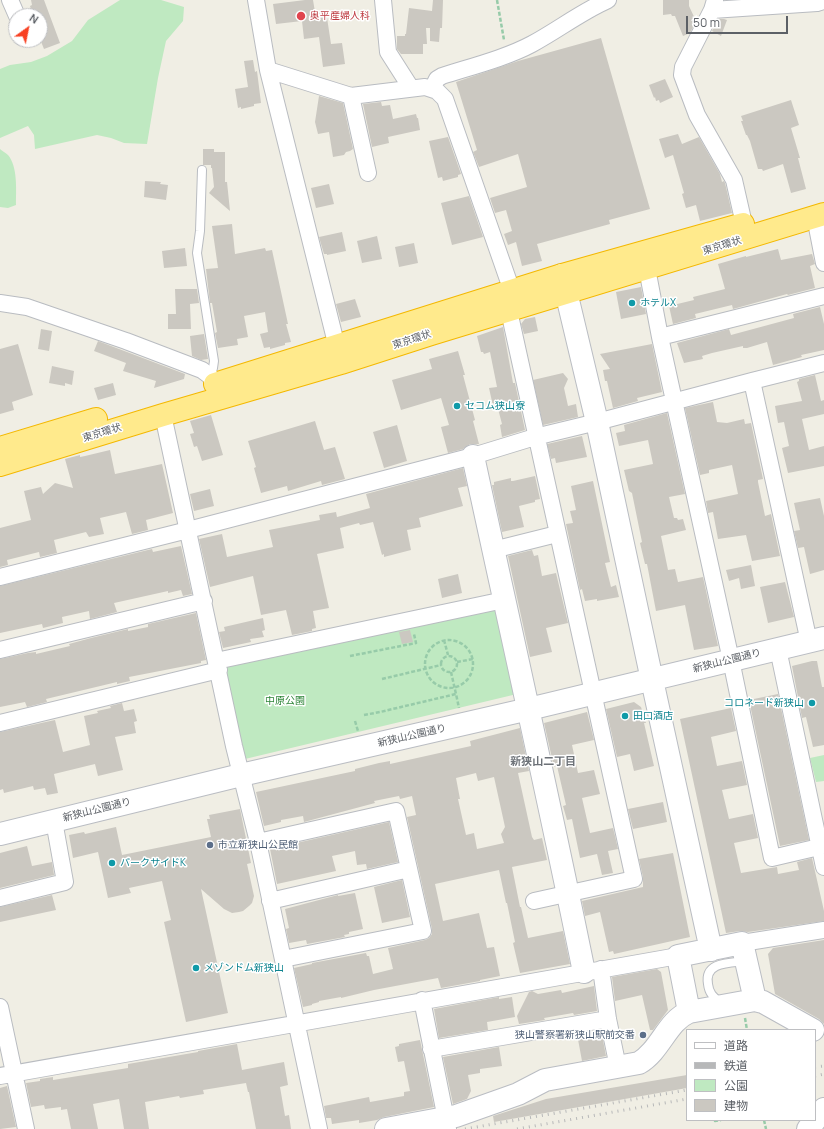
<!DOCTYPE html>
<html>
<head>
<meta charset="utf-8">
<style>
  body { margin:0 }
  #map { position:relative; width:824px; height:1129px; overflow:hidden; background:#f0eee4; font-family:Manrope,"Noto Sans JP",sans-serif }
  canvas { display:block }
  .legend { position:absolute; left:686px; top:1029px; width:130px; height:92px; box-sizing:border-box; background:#fff; border:1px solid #bebfc2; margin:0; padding:5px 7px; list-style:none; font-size:12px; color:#5c6066 }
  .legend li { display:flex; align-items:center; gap:8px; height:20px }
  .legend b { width:20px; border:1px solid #bebfc2 }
  .north { position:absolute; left:8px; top:8px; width:40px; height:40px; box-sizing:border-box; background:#fff; border:1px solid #bebfc2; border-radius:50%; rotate:33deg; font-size:11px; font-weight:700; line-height:16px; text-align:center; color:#5c6066 }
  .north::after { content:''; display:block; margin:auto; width:14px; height:18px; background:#f84122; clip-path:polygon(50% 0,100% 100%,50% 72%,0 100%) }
  .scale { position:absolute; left:686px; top:16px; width:102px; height:18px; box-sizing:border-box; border:2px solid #5c6066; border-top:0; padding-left:5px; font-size:12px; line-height:14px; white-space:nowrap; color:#5c6066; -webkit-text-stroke:3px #fff; paint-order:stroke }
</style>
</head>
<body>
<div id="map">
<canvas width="824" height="1129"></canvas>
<ul class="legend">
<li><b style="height:5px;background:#fff"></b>道路</li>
<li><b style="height:5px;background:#b7b8b9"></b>鉄道</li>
<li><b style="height:11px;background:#bfe9c1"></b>公園</li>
<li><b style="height:11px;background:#cbc8c1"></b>建物</li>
</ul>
<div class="north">N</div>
<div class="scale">50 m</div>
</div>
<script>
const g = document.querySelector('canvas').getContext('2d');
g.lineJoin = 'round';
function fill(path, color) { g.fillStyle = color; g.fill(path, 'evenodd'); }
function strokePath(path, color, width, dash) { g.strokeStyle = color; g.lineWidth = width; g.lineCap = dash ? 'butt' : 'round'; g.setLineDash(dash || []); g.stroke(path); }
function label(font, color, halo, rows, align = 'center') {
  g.font = font + ' Manrope,"Noto Sans JP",sans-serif'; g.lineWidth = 3; g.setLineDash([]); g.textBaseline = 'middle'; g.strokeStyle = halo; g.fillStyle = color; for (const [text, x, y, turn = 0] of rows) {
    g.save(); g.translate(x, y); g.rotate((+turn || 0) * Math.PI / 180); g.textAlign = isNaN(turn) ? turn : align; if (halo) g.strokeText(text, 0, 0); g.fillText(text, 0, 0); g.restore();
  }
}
fill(new Path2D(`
  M120 0H161L184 7 183 21 166 41 158 78 147 144 124 143 111 138 97 135 35 149 34 135 28 126 0 138V69L10 65 31 62 47 56 72 41 88 20Z
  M0 149C2 151 6 153 8 155 18 167 16 190 16 205L8 208 0 207Z
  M493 608 498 610 517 694 245 759 225 671 229 664Z
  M824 755V781L816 782 810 758Z`), '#bfe9c1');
fill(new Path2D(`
  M31 0H44L60 43 44 49 40 39V16H33L30 6 32 5Z
  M305 0H313L315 12 326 11 331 44 342 43 345 64 323 67 319 37 304 39 302 21 276 24 273 4Z
  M433 0H443L442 28H440L439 42 430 41V28H426L427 44H423V54H401L397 49V36H405V34H406L409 8 432 11Z
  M663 0H689V6L696 21 690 33 683 36 675 16H672L671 14 663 15Z
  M718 19H724L727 20 721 36 712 31Z
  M601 38 650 209 609 220 610 224 537 244 542 261 522 266 516 242 508 245 504 234 512 231 506 210 495 213 490 198 527 187 518 154 479 167 473 152 477 150 456 82 518 61Z
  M253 60 255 72 257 71 261 103 254 104V106L241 109V107L238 108 235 89 248 87 244 61Z
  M665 79 673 97 660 103 659 100 656 101 655 97 654 98 649 85Z
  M319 96 343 103 353 149 350 151 346 152 344 155 333 157 329 132 318 134 315 122Z
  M791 100 799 125 791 128 800 158H798L806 189 791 193 783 164 763 171 762 169H758L750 141 747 135H746L741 121H743L741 116Z
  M381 102 382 106 390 105 393 119 416 114 417 118H418L420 130 388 137 389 143 372 147 363 104Z
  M678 134 682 144 699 137 720 174 722 182 724 181 725 183 732 213 700 221 696 205 686 208 682 194 684 193 673 155 665 158 659 139Z
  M448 137 461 174 458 175V177L443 181 442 177 438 178 429 141Z
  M203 149H214V152H225V182H227L230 211 209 193 214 187 212 168H211V165H203Z
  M145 181 161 182 160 184 168 185 166 200 144 197Z
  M329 184 334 204 316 208 311 188Z
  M469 196 483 237 452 245 441 203Z
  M232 224 235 254 265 248 266 251 272 250 288 324H286L291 342 285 343V345L270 349V347L264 348 260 334 268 332 265 312 244 316 248 337 237 339 238 345 218 348 215 333 217 332 212 303H210L206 269 218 268 212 226Z
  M342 232 346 251 327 255V254H324L319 237Z
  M377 236 382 259 362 263 357 241Z
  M414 243 418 263 399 267 395 247Z
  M185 248 187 266 164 268 162 251Z
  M778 249 781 260 812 254 815 264 810 266 815 288 788 295 787 294 733 309 732 305 695 314 696 318 673 324 669 306 694 300 693 297 725 289 718 264 746 256V257Z
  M641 287 646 314 621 319 616 292Z
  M175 289H197L199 303 190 304 191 329H168V314H176Z
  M355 299 361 317 341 322 336 304Z
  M820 307 824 324V350L801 355 802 357 773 365 767 342 747 348H743V346L712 353 702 356 703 359 684 363 677 343 729 329 731 335 794 318 793 314Z
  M535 317 538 331 524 334 521 324 525 319Z
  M503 327 513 383H515L525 430 502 437 500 425 502 424 497 405 493 406 489 388 497 387 490 352 484 354 483 352H481L477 336Z
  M41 329 52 331 49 351 38 349Z
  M204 334 208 359 201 360 192 356 190 336Z
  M98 341 185 374 184 379 154 388 156 381 123 371 126 363 94 351Z
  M18 344 33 395 12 402 14 410 0 414V349Z
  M652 344 662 392 637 398 638 401 613 408 607 381H605L603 370 610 369 600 354Z
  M458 351 465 375H463L475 420 473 421 479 444H470L463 449 448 453 441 427 449 425 441 398 401 410 392 380 432 369 429 359Z
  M52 366 74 371 72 385 65 383V386L49 383Z
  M563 373 568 379 564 388 568 406 576 404 578 417 543 425 533 380Z
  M815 375 821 401 824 400V414L802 419 809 450 824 446V466L788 473 782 448 789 446 784 422 778 423 775 406 802 401 797 382 799 381V379Z
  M113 383 116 395 98 400 94 388Z
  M713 402 717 422 727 423 744 419 745 424 751 423 763 479 758 480V482L765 516 771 514 780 556 752 561 746 535 718 539 713 512 708 513 706 501 738 494 732 465 709 470V473L700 475 685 408Z
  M667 413 685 494 669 497 674 518H677L678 520 683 519 686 530 661 536 668 570 675 569 678 582 703 577 718 646 694 650 685 605 656 611 647 564H645L640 543 642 542 632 493 629 491 624 470 653 464 648 440 619 446 616 433 625 431 624 425Z
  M211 415 223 455 202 461 197 446 194 447 190 434 194 433 190 421Z
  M315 421 324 450 335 447 345 479 322 485 321 481 288 491 287 486 261 493 254 468 256 467 248 441Z
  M397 425 407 461 384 468 373 432Z
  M582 436 587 457 556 463 555 458 551 459 547 444Z
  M110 450 115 474 162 464 173 513 146 520 148 530 132 534 126 512 100 518 104 534 89 537 86 532 54 540 57 553 40 557 39 552 7 560 8 565 0 567V528L31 520 24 491 41 487 43 494 55 483 73 488 65 459 80 455V457L85 456Z
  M463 468 467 486 458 488 463 506 419 518 421 527 407 530 411 550 384 557V554L382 555 373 522 360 525 359 523 340 528 344 548 317 554 329 608 313 611 316 628 312 629V631L292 635 286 610 261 615 253 576 210 587 199 539 222 534 227 557 273 547 269 530 320 520 319 515 336 512 337 517 370 508 366 494Z
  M535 476 540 499 535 500V502L519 506 524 527 502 532 492 485H494V482L511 478V481H513Z
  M593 481 610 562 605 563 611 587 616 585 619 597 597 601V599L585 601 582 589 580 590 566 524 573 523 570 511 576 510 571 486Z
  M210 489 214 506 194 511 190 494Z
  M820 498 824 516V570L810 574 804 547 798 548 794 531 800 530 794 503Z
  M181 546 192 594 183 596 181 590 168 593V591L114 603 117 612 90 619 89 611 62 617 63 623 43 628 42 624 0 633V586L152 549 153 552Z
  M532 550 534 556 538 555 542 576 556 573 568 623 546 628 552 652 530 657 508 556Z
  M751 565 755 586 741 589 739 578 729 581 726 570Z
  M458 574 462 593 442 598 438 579Z
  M785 582 794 617 768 623 760 587Z
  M196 613 206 660 201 661V663L129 677 130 681 117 684V682L46 699 47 702 27 707 25 702 0 707V659L28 653 36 652V654L70 646 69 644 91 638 128 629V631L148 627V624Z
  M263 618 265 630 262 631 264 637 250 639 251 642 223 648 219 632 225 631 224 627Z
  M410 630 413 642 402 644 399 632Z
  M812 661H817L822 687H824V745L813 747 806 717 802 718 792 666Z
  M778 694 809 840 780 846 749 700Z
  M634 702 641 707 646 723H644L654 766 634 771 630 754 617 757 606 709Z
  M122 703 124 711 134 709 137 721 134 722 136 733 115 737 123 770 98 776 95 764 54 774 58 793 47 795 45 788 34 790 33 786 4 793 3 789 0 790V732L55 720 63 752 90 745 84 716 98 713 97 711 111 708 110 706Z
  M731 708 736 731 711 737 717 766 742 761 747 785 722 790 729 819 753 814 758 838 734 843 741 873 777 867 778 874 799 870 797 862 812 858 824 911V921L748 932 740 931 726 933 680 719Z
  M587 712 594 740 572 745 578 773 594 770 600 794 582 798 590 833 613 828 615 836 618 849 608 851 613 873 602 875 597 854 580 858 572 819 567 820 563 806 566 805 557 766 554 767 544 723Z
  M520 728 529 771 518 773 532 837 534 840 542 838 547 860 512 867 520 907H521L528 938 563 931 570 964 520 973 513 943 515 942 507 903H506L499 870 435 884 443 921 479 913 487 948 494 947 500 976 480 980V981L441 988 438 978 374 990 341 998V997L319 1001V1002L312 1004V1005L303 1007 294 968 312 964V963L366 953 367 956H369L373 974 393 969 388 948 425 940 429 938 432 934V929L407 817 416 815 412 796 400 799 399 796 374 801 375 803 304 822 303 816 281 820V822L264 826 256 792 355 771V769L379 763 390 761V764L471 746 470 741ZM476 773 478 781 494 777 505 827 501 834 504 843 477 849 474 833 466 835 458 799H460L456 778Z
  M663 802 667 822 633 829 628 809Z
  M240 809 251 863 247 864 254 896 252 903 249 906 243 911 239 912 232 913 224 909 201 889 228 1013 186 1022 164 922 171 920 162 881 129 888 131 893 108 898 98 852 73 858 69 835 84 832 85 834 116 827 122 855 211 837 207 819H210L209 815Z
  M389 822 398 862 367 869 366 864 357 865 355 851 332 856 336 871 277 884 270 849Z
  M27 846 32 866 52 862 54 875 0 888V853Z
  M673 853 690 937 614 954 613 951 609 952 600 912 585 916 582 901 643 887V877L639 859Z
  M402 880 410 917 382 923 374 887Z
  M355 893 363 929 349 932V934L344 935 345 937 307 944 306 940 289 943 286 929 289 928 285 909 338 895V896Z
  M52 895 56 910 0 922V907Z
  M824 940V1024L819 1019 775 994 768 954 773 948Z
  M657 969 661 972 668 1010 653 1030H650L642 995 615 1001 612 977Z
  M594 986 597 1011 574 1015 573 1013 544 1018 545 1020 519 1024 517 1016 529 992 532 991 538 994 561 990 562 993Z
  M499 997V999L512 997 515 1017 487 1022 488 1030 439 1038 434 1009Z
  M601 1030 606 1056 582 1061 577 1034Z
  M420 1040 434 1107 384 1117 377 1120 359 1123V1120L332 1124 331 1118H326L324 1106 369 1097 370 1102 404 1096V1092L410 1091 404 1061 398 1062 395 1047 399 1046V1044Z
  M237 1044 242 1070 284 1062 288 1085 280 1087 285 1116 289 1115 291 1129H256L249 1092H248L246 1083 203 1090 204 1094 180 1098 179 1096 145 1102 149 1129H124L119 1099 93 1104 98 1129H71L67 1109 61 1110V1107L45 1109 44 1105 31 1107 26 1083 40 1081V1079L53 1077V1080L128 1068V1064L198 1052V1051Z
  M499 1047 502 1066 480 1069V1073L468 1075 471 1091 467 1099 453 1104 443 1057Z
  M687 1075V1088L494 1122 493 1116 546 1099Z
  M7 1086 16 1127 0 1129V1088Z`), '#cbc8c1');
const lane = new Path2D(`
  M202 170 200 231 197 253 214 361 213 368 210 376
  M720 1002C713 997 709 993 708 984 704 962 729 963 745 961`);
const street = new Path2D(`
  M10 0 17 16
  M256 0 268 70 339 355
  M383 0 388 52 411 88
  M715 0 712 10 683 67 682 75 697 115 734 180 744 224
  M712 10 817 3 824 1
  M268 70 351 96
  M432 89 437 79 442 76C470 67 506 58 532 44 558 30 581 12 608 0
  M368 173 351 96 425 87 437 91 445 99 512 291
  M815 217 824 263
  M649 279 660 337 731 660 772 858 819 847
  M0 303 27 307 126 341 202 370 210 376 214 385
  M509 311C549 501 593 690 634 879L534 901
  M660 337 824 296
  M752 381 809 642
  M163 415 234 746 258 842 319 1129
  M493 550 557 534
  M0 577 188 530 473 456 535 437 597 422 752 381 824 363
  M778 649 824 867
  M0 650 204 601
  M216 661 504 600
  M0 723 219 670
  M258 842 396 811 423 931 283 959
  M0 898 65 882 54 821
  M270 901 409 869
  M742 943 824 930
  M601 969 608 1019 618 1067
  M422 1000 448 1129
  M0 1007 26 1129
  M431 1049 608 1019
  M0 1076 678 956`);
const secondary = new Path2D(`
  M562 275 597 422 652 680 711 950
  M473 456C510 628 549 799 584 972
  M0 834 241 775 529 709 824 638
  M742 943 755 1000 689 1012 678 956Z
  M755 1000 763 1002 813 1030
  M386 1129 456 1116 518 1094 545 1080 639 1063C661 1050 667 1021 689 1012
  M808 1129 824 1109`);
const highway = new Path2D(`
  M215 384 562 275 743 224
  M0 448 96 419
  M0 465 163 415 341 363 431 334 824 214`);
strokePath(lane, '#b9bcc1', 10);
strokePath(street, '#b9bcc1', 18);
strokePath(secondary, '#babdc3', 24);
strokePath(highway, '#f4b800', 24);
strokePath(new Path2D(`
  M497 0 504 40
  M425 664a24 24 0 1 1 48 0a24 24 0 1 1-48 0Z
  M444 640 448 655
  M441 664a8 8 0 1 1 16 0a8 8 0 1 1-16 0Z
  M350 656 416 643 414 634
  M457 662 473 659
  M451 672 456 694
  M382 679 441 665
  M364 715 380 712 456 694 459 708
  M355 721 358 731
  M745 1018 747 1030
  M715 1120V1121L721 1120
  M764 1120 766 1129`), '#97cba9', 2.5, [4, 2]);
strokePath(lane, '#fff', 8);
strokePath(street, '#fff', 16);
strokePath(secondary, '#fff', 22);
strokePath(highway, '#ffea8c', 22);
strokePath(new Path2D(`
  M815 1067 824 1066
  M815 1076 824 1074
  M465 1129 687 1090
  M517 1129 687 1099`), '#b7b8b9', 3, [1, 5]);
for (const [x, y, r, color] of [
  [301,16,5,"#e0444e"],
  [632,303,4,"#0f9aa8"],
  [457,406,4,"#0f9aa8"],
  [812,703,4,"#0f9aa8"],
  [625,716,4,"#0f9aa8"],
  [210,845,4,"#5c6f8a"],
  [112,863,4,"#0f9aa8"],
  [196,968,4,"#0f9aa8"],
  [643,1035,4,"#5c6f8a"]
]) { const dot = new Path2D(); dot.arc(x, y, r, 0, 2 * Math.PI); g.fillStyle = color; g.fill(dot); strokePath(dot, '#fff', 1.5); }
label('10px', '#be3a42', '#fff', [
  ["奥平産婦人科",310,16]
], 'left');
label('10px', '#5c6066', '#fff', [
  ["東京環状",722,246,-17],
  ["東京環状",412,340,-18],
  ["東京環状",102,433,-17],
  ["新狭山公園通り",727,661,-14],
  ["新狭山公園通り",412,736,-13],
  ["新狭山公園通り",97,810,-14]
]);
label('10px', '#0d838f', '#fff', [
  ["ホテルX",640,303],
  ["セコム狭山寮",465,406],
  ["コロネード新狭山",804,703,"right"],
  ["田口酒店",633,716],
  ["パークサイドK",120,863],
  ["メゾンドム新狭山",204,968]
], 'left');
label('10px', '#2d8437', '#fff', [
  ["中原公園",285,701]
]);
label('10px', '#4e5e75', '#fff', [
  ["市立新狭山公民館",218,845],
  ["狭山警察署新狭山駅前交番",635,1035,"right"]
], 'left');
label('bold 11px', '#6d7278', '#fff', [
  ["新狭山二丁目",543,762]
]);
</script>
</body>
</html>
